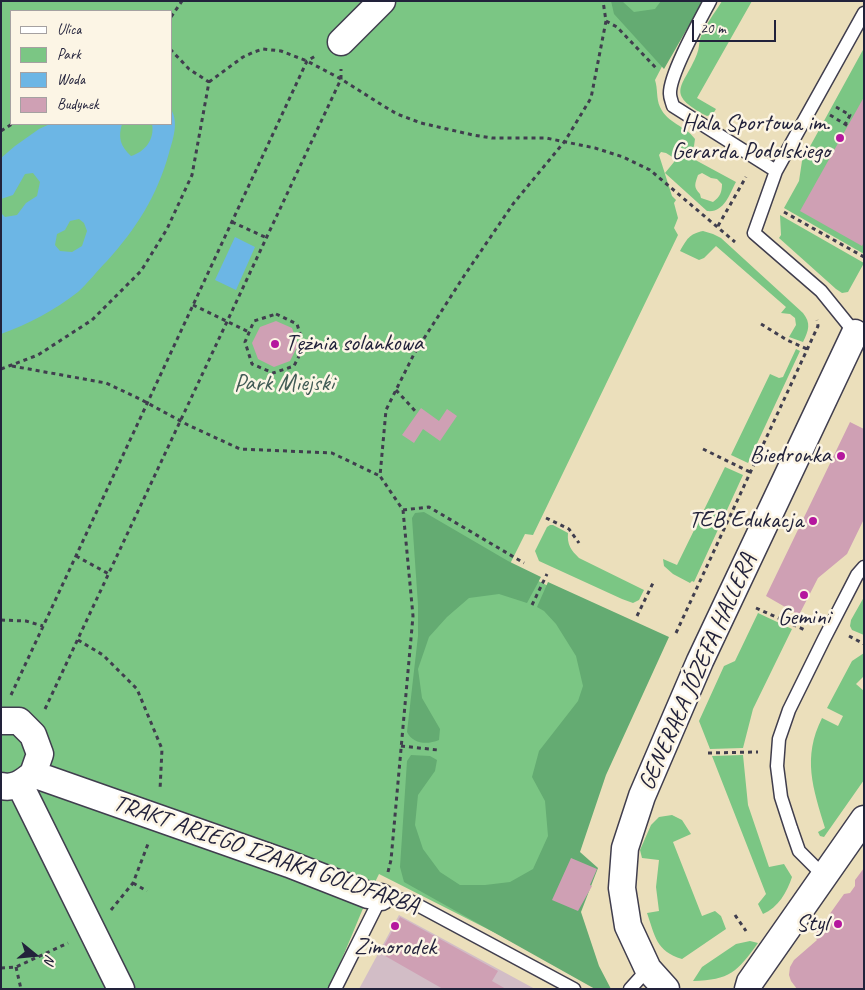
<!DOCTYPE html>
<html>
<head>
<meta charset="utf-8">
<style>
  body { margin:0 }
  #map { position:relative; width:865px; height:990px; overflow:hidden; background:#ebdfbb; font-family:Caveat,sans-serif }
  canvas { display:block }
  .frame { position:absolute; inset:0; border:2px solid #22223b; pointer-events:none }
  .legend { position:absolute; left:10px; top:10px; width:162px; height:115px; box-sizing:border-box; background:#fcf5e5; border:1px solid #a5a1a1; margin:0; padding:6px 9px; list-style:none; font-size:15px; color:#22223b }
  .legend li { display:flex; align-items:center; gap:10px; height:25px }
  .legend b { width:25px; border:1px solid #a5a1a1 }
  .north { position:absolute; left:10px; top:930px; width:50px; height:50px; -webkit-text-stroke:4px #fcf5e5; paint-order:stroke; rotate:107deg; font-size:14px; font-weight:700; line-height:20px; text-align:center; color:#22223b }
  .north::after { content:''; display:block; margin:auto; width:18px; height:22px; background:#22223b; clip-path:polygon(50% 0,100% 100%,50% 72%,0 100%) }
  .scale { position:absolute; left:692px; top:20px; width:84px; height:22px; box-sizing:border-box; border:2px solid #22223b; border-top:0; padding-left:6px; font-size:15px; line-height:18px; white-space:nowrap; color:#22223b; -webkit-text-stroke:4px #fcf5e5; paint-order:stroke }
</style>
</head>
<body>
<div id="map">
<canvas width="865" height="990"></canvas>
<div class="frame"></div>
<ul class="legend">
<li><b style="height:6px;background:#fff"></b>Ulica</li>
<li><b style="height:14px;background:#7bc684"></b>Park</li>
<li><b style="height:14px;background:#6cb6e5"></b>Woda</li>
<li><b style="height:14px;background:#cfa0b4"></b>Budynek</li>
</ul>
<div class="north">N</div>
<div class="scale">20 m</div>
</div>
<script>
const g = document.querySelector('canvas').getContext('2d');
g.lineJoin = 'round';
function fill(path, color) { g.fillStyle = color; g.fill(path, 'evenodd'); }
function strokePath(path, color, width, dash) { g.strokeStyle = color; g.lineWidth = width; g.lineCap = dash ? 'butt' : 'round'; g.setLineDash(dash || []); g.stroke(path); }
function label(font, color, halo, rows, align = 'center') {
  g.font = font + ' Caveat,sans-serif'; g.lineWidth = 5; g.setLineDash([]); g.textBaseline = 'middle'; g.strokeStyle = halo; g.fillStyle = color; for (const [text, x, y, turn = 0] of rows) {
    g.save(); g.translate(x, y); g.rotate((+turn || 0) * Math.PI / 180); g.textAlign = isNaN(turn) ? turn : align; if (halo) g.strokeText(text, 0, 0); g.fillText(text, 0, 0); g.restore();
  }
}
fill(new Path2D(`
  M399 915 535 989H359Z`), '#d2bdc6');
fill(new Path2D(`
  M1 1H696L655 80C658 89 656 98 660 107 667 123 686 126 695 139L694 146 688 156 736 182C729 195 724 213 707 211L665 173 674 162V158L666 153 661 152 659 155 672 196 676 200 674 203 678 218 674 228 678 235 533 535 525 534 509 566 656 641 525 948 379 874C360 911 347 951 328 989H1ZM11 11H171V124H11ZM702 173 711 178 717 179 722 184C722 192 720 197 713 202L701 198 700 194C693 187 695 184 698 175Z
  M722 1H752L697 98 716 109 713 114 707 116C663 93 684 87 697 54 699 49 699 44 700 39 704 26 715 13 722 1Z
  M864 48V254L784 208 799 181 802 161Z
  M780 215 864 263 848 292 842 293 836 289 779 238 781 235Z
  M703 231 713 234 721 238 803 313C811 323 809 330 803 342L789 337 796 325 795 318 790 314 781 313 786 307 716 246 704 258 699 260 680 251C687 239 689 234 703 231Z
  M796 349 800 351 748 463 731 455 770 374 779 378 783 377Z
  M725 467 743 475 694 582 692 581 690 583 673 574 664 566 663 559 677 565Z
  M550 525H553L568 533C567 545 571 550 579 558L644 590 639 600 633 603 622 599 539 561 535 551 547 527Z
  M864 597V635L852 630 850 626 851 620Z
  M758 613 792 629 753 709 743 748 710 749 699 721 724 666 735 661Z
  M864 653V676L856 684 864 691V780L824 837 820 836 818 832 825 828C813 788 802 758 822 718L838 726 843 716 827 708 852 661Z
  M743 755 748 805 769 867 784 864 792 877C787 892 778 908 763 914L758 904 766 894 712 756Z
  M672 815 682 820 691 834 673 842 702 916 715 911 721 916 726 929 682 959C656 951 655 936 647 913L659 911 656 887 659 860 642 858 640 850 651 825 659 817Z
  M750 941 758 943C737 972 730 980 693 981L702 967 736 944Z`), '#7bc684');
fill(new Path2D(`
  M611 1H622L634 12 655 9 661 1H703L664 69 614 14Z
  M424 512 508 561 541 577 527 603 499 594 469 598 447 617 429 637 418 669 422 698 440 729 439 740C427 745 413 744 407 732L418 636V605L412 518 415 513Z
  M548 582 669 637 606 775 580 852 598 868 581 912 599 966 611 989H595L404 882 400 867 407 761 411 755 430 756 437 760 435 771 418 795 415 825 423 849 440 872 460 885H485L510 882 533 869 548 836 545 801 532 777 539 751 578 701 583 686 576 656 556 624 544 611 537 607Z`), '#64ab72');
fill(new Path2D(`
  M171 109C179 123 173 139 169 153 157 196 136 229 107 261 97 271 88 283 78 292 55 310 29 324 1 334V213L5 217 17 215 26 203 37 196 40 182 33 173 25 174 13 195 1 199V158L15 146 39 129 50 124H122C118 137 120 146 131 156 145 152 155 139 152 124H171ZM79 219 84 223 87 231 82 246 72 252 60 251 55 245 57 234 65 230 70 221Z
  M235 237 255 247 236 290 215 280Z`), '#6cb6e5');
fill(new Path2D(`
  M864 97V242L862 246 800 211Z
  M276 321 292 328 298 345 290 361 274 367 258 359 252 343 260 327Z
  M421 408 439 421 447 409 457 416 440 441 423 429 414 443 402 435Z
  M850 422 864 429V519L847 554 818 578 799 615 766 596Z
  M571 858 597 869 590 885 592 886 578 911 552 900Z
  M864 868V989H797L791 981 789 975 790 967 794 960 817 940 814 936 844 894 850 893 855 886V880Z
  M400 917 498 971 492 981 506 989H443L380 953Z`), '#cfa0b4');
const lane = new Path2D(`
  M710 1C700 20 669 75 670 94 670 98 672 102 673 106L776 171
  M858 334 855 333 821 291 754 233 776 171 864 13
  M824 876 799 851 791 828 781 797 777 766 779 739 789 710 824 639 857 575 864 567
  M335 989 381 897 410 901 574 989
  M630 989 648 969`);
const street = new Path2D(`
  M341 42 382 1
  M1 721H19L33 735 40 754 33 774
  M20 785 121 989
  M1 786C15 789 23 782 33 774L289 864 368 895 381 897
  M666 989 648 969 628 926 622 888 625 848 642 796 700 661 855 333
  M748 989 750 982 864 819`);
strokePath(lane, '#403e4e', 15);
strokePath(street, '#403e4e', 29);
strokePath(new Path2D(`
  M171 17 182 1
  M606 21 617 27 656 68
  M209 82 243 57 254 52 263 49 281 51 307 61 341 79 382 105 397 114 421 123 473 135 492 138H546L595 148 623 157 650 170 735 242
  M836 107 850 115 845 125
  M830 115 848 126
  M1 131 12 124
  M784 212 864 257
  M232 222 267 238
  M718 226 746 177
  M193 305 249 332
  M276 314 297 324 304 346 294 366 273 373 252 364 245 342 254 321Z
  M761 324 787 340 807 349
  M12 366 106 383 140 399 188 425 240 449 332 453 380 476
  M1 369 38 355 92 320 141 271 167 229 192 175 209 82 189 69 171 50
  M396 390 417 413
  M703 449 750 472
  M403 510 429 507 524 563
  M546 518 569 529 579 543
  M76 556 109 574
  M532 605 547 574
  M756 608 805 630
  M637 616 653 583
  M1 620 26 621 43 626
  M676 633 818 326 817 320
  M849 636 864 644
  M78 640 103 655 137 689 162 749 160 790
  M11 695 307 61 317 55
  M45 709 341 79V69
  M401 746 438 750
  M708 753 758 752
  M388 872 391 860 413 616 403 510 380 476 386 410 414 354 464 276 513 204 565 141 591 98 606 21 603 1
  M133 883 147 891
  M111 910 133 883 148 844
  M735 915 746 931
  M16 967 21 989
  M1 968 16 967 68 943`), '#403e4e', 3, [4, 4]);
strokePath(lane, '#fff', 12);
strokePath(street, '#fff', 26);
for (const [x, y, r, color] of [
  [840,138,5,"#b5179e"],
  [275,344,5,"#b5179e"],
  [841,456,5,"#b5179e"],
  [813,521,5,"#b5179e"],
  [804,595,5,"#b5179e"],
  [838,924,5,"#b5179e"],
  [395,926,5,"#b5179e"]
]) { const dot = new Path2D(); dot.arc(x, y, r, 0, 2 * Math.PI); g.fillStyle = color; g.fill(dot); strokePath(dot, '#fcf5e5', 2); }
label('24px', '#22223b', '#fcf5e5', [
  ["Hala Sportowa im.",830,124],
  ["Gerarda Podolskiego",830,152],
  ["Tężnia solankowa",285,344,"left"],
  ["Biedronka",831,456],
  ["TEB Edukacja",803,521],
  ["Gemini",804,618,"center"],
  ["Styl",828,924],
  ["Zimorodek",395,948,"center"]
], 'right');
label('24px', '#415b55', '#fcf5e5', [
  ["Park Miejski",284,384]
]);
label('24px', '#22223b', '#fcf5e5', [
  ["GENERAŁA JÓZEFA HALLERA",698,672,-66],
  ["TRAKT ARIEGO IZAAKA GOLDFARBA",266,855,19]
]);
</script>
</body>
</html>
